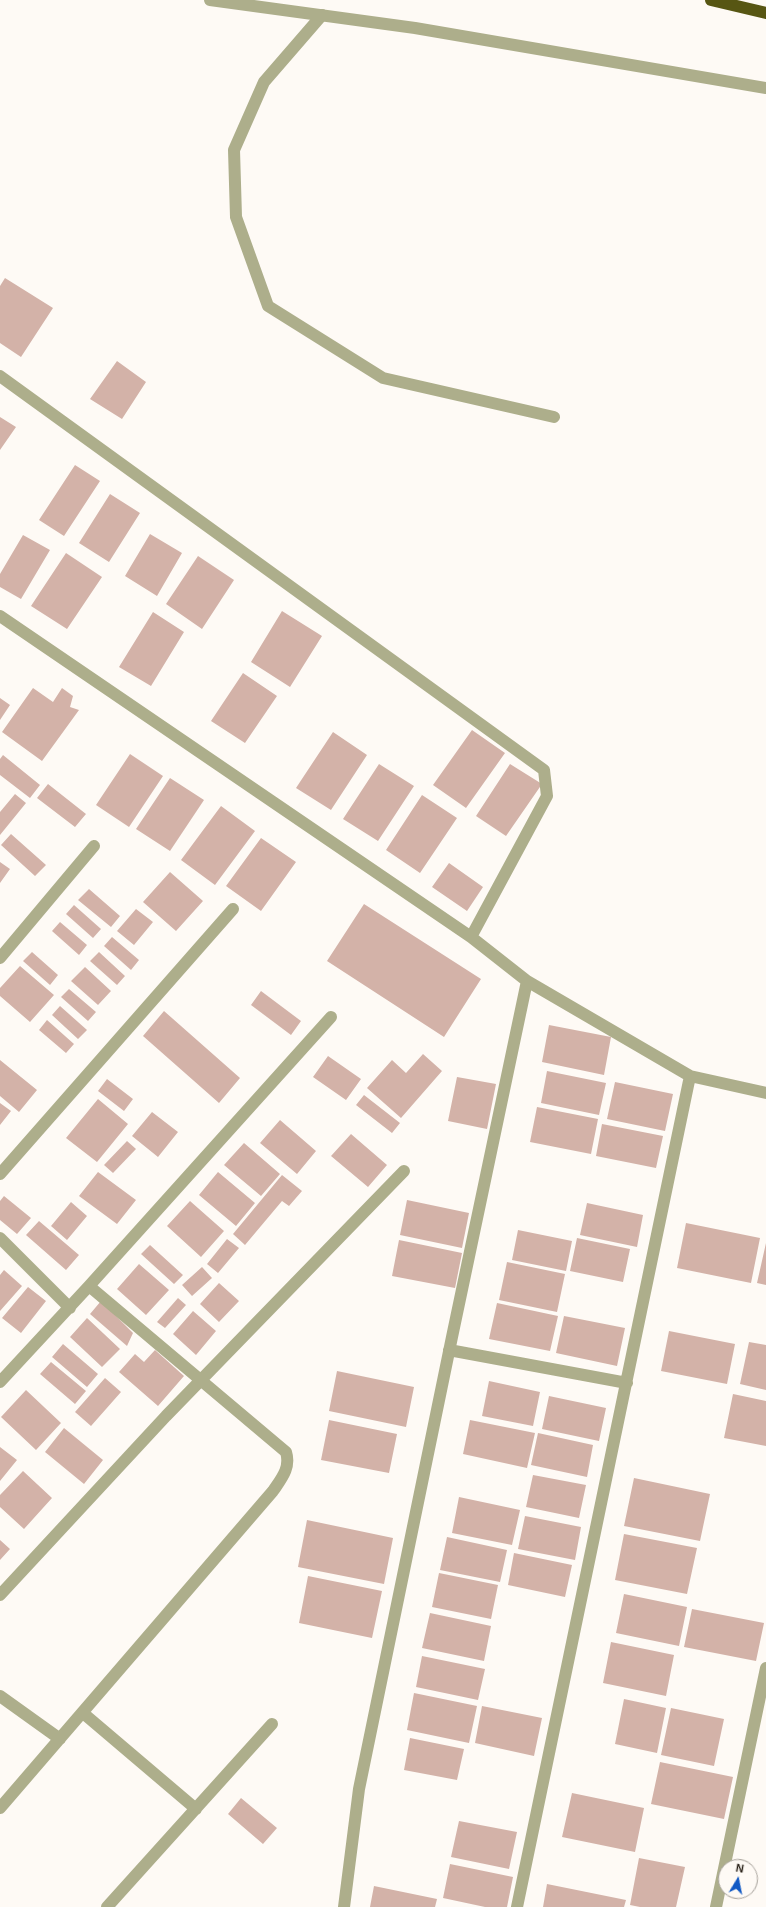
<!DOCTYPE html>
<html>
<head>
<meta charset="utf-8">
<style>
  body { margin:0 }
  #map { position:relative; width:766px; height:1907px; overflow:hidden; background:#fefaf5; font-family:Helvetica,sans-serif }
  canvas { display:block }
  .north { position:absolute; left:718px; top:1859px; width:40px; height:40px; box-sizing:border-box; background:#fefaf5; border:1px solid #a7a29b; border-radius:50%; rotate:10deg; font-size:11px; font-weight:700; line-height:16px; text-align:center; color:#251d14 }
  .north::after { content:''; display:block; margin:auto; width:14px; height:18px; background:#1159c4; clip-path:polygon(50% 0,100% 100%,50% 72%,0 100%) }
</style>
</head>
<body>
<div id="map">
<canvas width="766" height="1907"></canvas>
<div class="north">N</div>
</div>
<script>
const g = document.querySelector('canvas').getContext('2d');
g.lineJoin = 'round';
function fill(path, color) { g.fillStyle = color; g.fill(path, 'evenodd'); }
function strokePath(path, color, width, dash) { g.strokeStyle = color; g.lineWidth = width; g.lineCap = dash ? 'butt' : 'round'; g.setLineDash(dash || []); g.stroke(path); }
fill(new Path2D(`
  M5 278 53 308 21 357 0 343V286Z
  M117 361 146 382 122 419 90 399Z
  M0 417 16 427 0 450Z
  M75 465 100 481 64 536 39 520Z
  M110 494 140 513 109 562 79 543Z
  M150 534 182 553 157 596 125 576Z
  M23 535 50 550 21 599 0 587V574Z
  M66 553 102 577 67 629 31 606Z
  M198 556 234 580 202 629 166 604Z
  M282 611 322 636 290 687 251 662Z
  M153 612 184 632 151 686 119 667Z
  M243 673 277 696 245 743 211 721Z
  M33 688 53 702 62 688 73 696 70 707 79 710 42 761 2 732Z
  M0 698 10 705 0 720Z
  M472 730 505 753 466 808 433 785Z
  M333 732 367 755 331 810 296 788Z
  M130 754 163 776 129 827 96 805Z
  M3 755 40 785 30 798 0 775V759Z
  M379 764 414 786 378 841 343 819Z
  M510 764 542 784 506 836 476 816Z
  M170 778 204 800 170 851 136 829Z
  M48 784 86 814 75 827 37 798Z
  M15 794 26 803 0 835V812Z
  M422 795 457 818 420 873 386 850Z
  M221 806 255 831 215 885 181 860Z
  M11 834 46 865 35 876 1 845Z
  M261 838 296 862 261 911 226 886Z
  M0 862 10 869 0 883Z
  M449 863 483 887 467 911 432 887Z
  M170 872 203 901 176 931 143 902Z
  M89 889 120 916 111 927 78 900Z
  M364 904 481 979 444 1037 327 961Z
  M74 905 101 929 93 938 66 914Z
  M136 909 153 922 134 945 117 931Z
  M60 922 87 945 79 955 52 931Z
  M112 937 139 960 131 970 104 946Z
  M32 952 58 975 50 985 23 961Z
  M99 952 125 976 117 985 90 961Z
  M20 966 54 995 30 1022 0 996V988Z
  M85 967 111 991 98 1005 71 981Z
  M69 989 96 1012 88 1021 61 997Z
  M261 991 301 1021 291 1035 251 1005Z
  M60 1006 87 1030 78 1039 52 1015Z
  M164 1011 240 1078 219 1103 143 1036Z
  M47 1020 74 1044 66 1053 39 1030Z
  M549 1025 611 1037 604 1075 542 1062Z
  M423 1054 442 1071 401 1118 367 1088 392 1060 406 1073Z
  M328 1056 361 1079 346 1100 313 1077Z
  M0 1060 37 1090 19 1112 0 1096Z
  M547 1071 606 1083 599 1115 541 1103Z
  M457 1077 496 1084 487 1129 448 1121Z
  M107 1079 133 1099 124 1111 98 1091Z
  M615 1082 673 1094 665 1131 607 1119Z
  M364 1095 400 1123 392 1133 356 1105Z
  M98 1099 128 1124 97 1162 66 1138Z
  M0 1103 11 1111 0 1125Z
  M537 1107 598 1119 591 1154 530 1142Z
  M152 1112 178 1132 158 1157 132 1136Z
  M280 1120 316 1151 297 1174 260 1143Z
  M602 1124 663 1136 656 1168 596 1156Z
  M351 1134 387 1165 368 1187 331 1156Z
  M127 1141 136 1149 113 1173 104 1165Z
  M244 1143 280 1174 261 1196 224 1165Z
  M98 1172 136 1200 117 1224 79 1196Z
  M218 1172 255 1203 236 1226 199 1195Z
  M282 1175 302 1191 289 1206 282 1201 245 1245 233 1234Z
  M4 1196 31 1218 17 1234 0 1220V1201Z
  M407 1200 469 1213 462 1248 400 1235Z
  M190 1201 224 1231 201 1257 167 1226Z
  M71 1202 87 1216 67 1240 51 1226Z
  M587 1203 643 1215 637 1247 580 1235Z
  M39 1221 79 1255 66 1270 26 1235Z
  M686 1223 760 1238 751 1283 677 1268Z
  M518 1230 572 1241 566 1271 512 1260Z
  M577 1238 630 1249 623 1282 570 1271Z
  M227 1239 239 1248 218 1273 207 1264Z
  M399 1240 462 1253 455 1288 392 1276Z
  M766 1243V1285L757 1283Z
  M150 1245 183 1275 174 1284 141 1254Z
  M507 1262 565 1274 557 1312 499 1300Z
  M139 1264 169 1290 146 1315 117 1289Z
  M202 1267 212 1278 192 1296 182 1285Z
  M4 1270 22 1286 0 1311V1275Z
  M219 1283 239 1301 219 1322 200 1304Z
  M28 1287 46 1301 21 1333 2 1318Z
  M178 1298 186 1305 165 1328 157 1322Z
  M101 1301 133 1333 127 1346 90 1314Z
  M497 1303 558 1316 550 1351 489 1339Z
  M193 1311 216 1331 196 1355 173 1334Z
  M564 1316 625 1328 617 1366 556 1353Z
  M87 1318 120 1349 102 1367 70 1337Z
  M669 1331 735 1344 727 1384 661 1371Z
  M749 1342 766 1345V1390L740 1384Z
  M63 1344 98 1374 87 1387 52 1357Z
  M155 1350 184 1376 158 1406 119 1372 135 1354 144 1362Z
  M51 1362 86 1391 75 1404 40 1374Z
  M337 1371 414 1387 406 1427 329 1411Z
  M105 1378 121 1392 91 1426 75 1412Z
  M489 1381 540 1392 533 1426 482 1416Z
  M26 1390 61 1423 36 1450 1 1417Z
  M733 1394 766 1401V1446L724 1438Z
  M549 1396 606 1408 599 1441 542 1429Z
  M329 1420 397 1434 389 1473 321 1460Z
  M470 1420 535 1433 527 1468 463 1454Z
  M64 1428 103 1460 84 1484 45 1452Z
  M538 1433 593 1445 587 1477 531 1465Z
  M0 1447 17 1460 0 1481Z
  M23 1471 52 1498 24 1529 0 1507V1495Z
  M533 1475 586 1485 579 1518 526 1507Z
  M634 1478 710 1494 700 1541 624 1526Z
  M459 1497 520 1510 512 1545 452 1533Z
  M525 1516 581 1527 575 1560 518 1549Z
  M307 1520 393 1538 384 1584 298 1567Z
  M624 1534 697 1548 687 1594 615 1580Z
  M447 1537 507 1550 500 1582 440 1570Z
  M0 1540 10 1549 0 1560Z
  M514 1553 572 1565 565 1597 508 1585Z
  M439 1573 498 1585 491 1619 432 1607Z
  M308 1576 382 1591 372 1638 299 1623Z
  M624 1594 687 1607 679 1646 616 1633Z
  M692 1609 764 1623 756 1661 684 1647Z
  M430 1613 491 1626 484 1661 422 1648Z
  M611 1642 674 1655 666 1696 603 1683Z
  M422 1656 485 1669 478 1700 416 1687Z
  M414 1693 477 1706 469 1743 407 1730Z
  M624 1699 666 1708 657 1753 615 1744Z
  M482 1706 542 1718 534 1756 475 1743Z
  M671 1708 724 1719 714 1766 661 1755Z
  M410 1738 464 1749 457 1780 404 1770Z
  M660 1762 733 1777 724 1819 651 1804Z
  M572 1793 644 1808 635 1852 562 1837Z
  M241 1798 277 1828 263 1844 228 1814Z
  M459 1821 517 1832 509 1869 451 1857Z
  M639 1858 685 1867 676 1907H640L630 1905Z
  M450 1864 513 1877 507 1907H485L443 1898Z
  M547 1884 626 1900 624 1907H543Z
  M374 1886 437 1899 435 1907H370Z`), '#d3b2a8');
strokePath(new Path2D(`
  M322 15 264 82 234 150 236 217 268 306 383 378 554 417
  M0 376 544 770 547 796 471 937
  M0 616 471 937 527 981 690 1076 766 1093
  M449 1350 627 1383
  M344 1907 359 1789 452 1337 527 981
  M517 1907 690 1076
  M716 1907 766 1668`), '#adae8b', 12);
strokePath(new Path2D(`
  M0 958 94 846
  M0 1174 233 909
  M0 1238 70 1308
  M0 1382 89 1286 331 1017
  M0 1595 166 1416 404 1171
  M0 1696 60 1739
  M83 1713 196 1809
  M0 1808 273 1491C281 1479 291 1468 286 1452L89 1286
  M107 1907 272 1724`), '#adae8b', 12);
strokePath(new Path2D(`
  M210 0 415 28 766 88`), '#adae8b', 12);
strokePath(new Path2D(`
  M711 0 766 13`), '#575613', 12);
</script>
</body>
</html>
